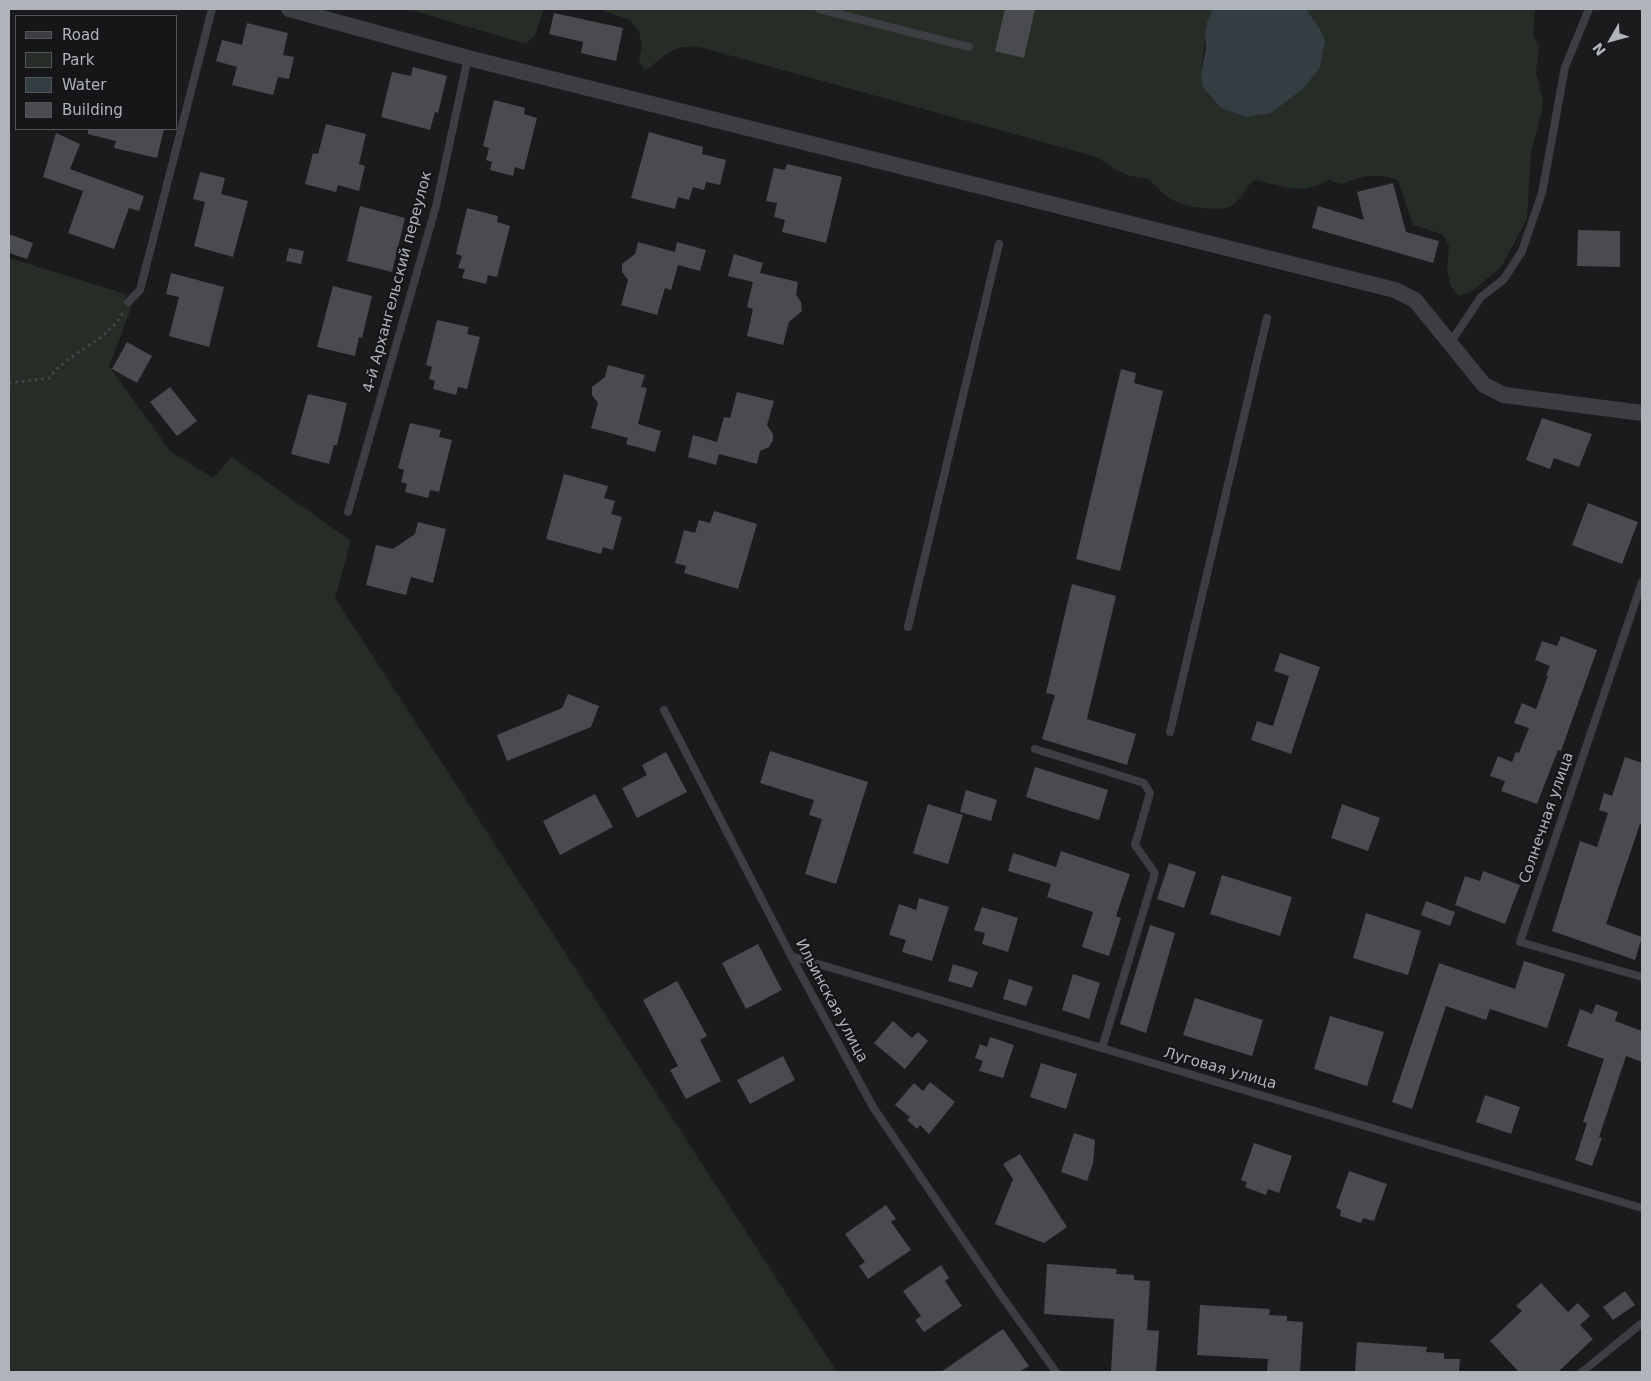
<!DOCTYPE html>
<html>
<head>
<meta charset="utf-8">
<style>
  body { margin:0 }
  #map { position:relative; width:1651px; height:1381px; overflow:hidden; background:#1b1b1d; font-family:"DejaVu Sans",sans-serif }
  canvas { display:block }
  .frame { position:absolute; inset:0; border:10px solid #afb4bb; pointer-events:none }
  .legend { position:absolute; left:15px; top:15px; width:162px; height:115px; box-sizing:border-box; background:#161618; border:1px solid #535559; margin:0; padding:6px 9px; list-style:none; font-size:15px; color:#afb4bb }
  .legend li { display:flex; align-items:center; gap:10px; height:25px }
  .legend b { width:25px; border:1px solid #535559 }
  .north { position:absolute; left:1586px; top:15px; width:50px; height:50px; -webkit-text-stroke:4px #161618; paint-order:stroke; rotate:232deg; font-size:14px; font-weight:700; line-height:20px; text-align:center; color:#afb4bb }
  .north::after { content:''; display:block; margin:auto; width:18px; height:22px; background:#afb4bb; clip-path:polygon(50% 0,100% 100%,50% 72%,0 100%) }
</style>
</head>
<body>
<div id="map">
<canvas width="1651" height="1381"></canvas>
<div class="frame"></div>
<ul class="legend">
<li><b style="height:6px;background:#3c3e42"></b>Road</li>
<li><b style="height:14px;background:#252d26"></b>Park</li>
<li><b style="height:14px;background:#343d42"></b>Water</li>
<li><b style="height:14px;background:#4a4b4f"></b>Building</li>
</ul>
<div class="north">N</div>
</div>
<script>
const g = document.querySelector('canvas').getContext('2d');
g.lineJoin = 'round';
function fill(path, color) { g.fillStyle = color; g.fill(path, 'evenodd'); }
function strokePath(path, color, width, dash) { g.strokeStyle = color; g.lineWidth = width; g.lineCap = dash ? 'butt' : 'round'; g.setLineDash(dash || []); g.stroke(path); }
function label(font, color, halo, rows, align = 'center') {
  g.font = font + ' "DejaVu Sans",sans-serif'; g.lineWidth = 4.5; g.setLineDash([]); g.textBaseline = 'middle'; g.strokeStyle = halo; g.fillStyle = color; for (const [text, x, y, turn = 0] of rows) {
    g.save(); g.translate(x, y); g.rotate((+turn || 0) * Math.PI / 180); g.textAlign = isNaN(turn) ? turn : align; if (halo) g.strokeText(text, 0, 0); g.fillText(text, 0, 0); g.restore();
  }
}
fill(new Path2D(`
  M408 9H544L535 35 526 44Z
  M599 9H1213L1207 22 1201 74 1221 108 1246 117 1320 29 1306 9H1535L1533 35 1539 47 1536 73 1543 99 1542 112 1531 152 1527 219 1501 267 1471 292 1458 296 1451 286 1447 271 1449 245 1442 234 1413 225 1398 180C1378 172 1361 176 1342 184L1328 180C1299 197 1284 185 1254 180 1245 188 1241 200 1231 206 1221 212 1188 207 1177 202 1165 198 1157 185 1147 178 1126 178 1114 169 1097 157L703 48C675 42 666 55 645 71L639 60 642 46 639 32 630 20Z
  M9 258 126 294 124 300 133 303 109 366 170 451 213 478 232 457 351 541 335 598 837 1372H9Z`), '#252d26');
fill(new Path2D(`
  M1213 9H1306L1320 29 1325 41 1320 67 1304 88 1271 113 1245 117 1221 108 1203 87 1201 74 1206 48 1205 35 1207 22Z`), '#343d42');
fill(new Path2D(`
  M1005 9H1035L1024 58 995 51Z
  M554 13 623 28 616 61 581 53 583 42 549 34Z
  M247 23 288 33 283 55 294 57 289 79 278 77 273 95 232 85 237 67 216 61 222 40 242 45Z
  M413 67 447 76 438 113 435 112 430 130 381 117 392 72 411 76Z
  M494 100 525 108 524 114 537 118 524 170 515 167 513 176 490 170 492 162 486 160 489 148 483 146Z
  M326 124 366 134 359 164 365 166 359 191 338 185 336 192 305 184 313 153 318 154Z
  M88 129H164L157 158 114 148 116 141 88 134Z
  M649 132 703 147 702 154 726 160 720 185 706 182 704 190 693 187 689 200 678 197 675 209 631 198Z
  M56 133 80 144 70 169 144 196 139 211 129 208 114 249 68 233 83 191 43 177Z
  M787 164 842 177 826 243 782 232 785 220 774 217 777 203 766 201 774 168 785 170Z
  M200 172 225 178 221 194 248 201 233 257 194 246 205 202 193 199Z
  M1393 183 1406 232 1439 241 1433 263 1312 228 1318 206 1364 220 1357 192Z
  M360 206 405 218 392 272 347 261Z
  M467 208 498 216 497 222 510 226 497 277 488 275 486 284 462 278 465 269 458 268 462 256 456 254Z
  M1578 230 1620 231V267L1577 266Z
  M9 234 33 243 27 259 9 253Z
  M638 242 675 252 677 242 706 250 700 271 678 265 671 290 665 288 657 315 621 305 628 280 622 272V264L635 254Z
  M289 248 304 251 301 264 286 261Z
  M734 254 763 263 760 273 798 282 796 295 801 302 802 311 789 322 783 345 747 336 753 309 747 307 753 282 728 276Z
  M171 273 224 287 209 347 169 336 179 297 166 294Z
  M333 286 372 296 362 338 359 337 355 356 317 347Z
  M437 320 469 327 467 334 480 337 467 389 458 387 456 395 433 389 435 381 429 379 432 367 426 365Z
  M127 342 152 356 137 383 112 369Z
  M608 365 645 375 641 387 647 388 638 424 661 431 655 452 626 444 628 438 591 428 598 403 592 395V387L605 377Z
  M1121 369 1136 373 1134 383 1163 391 1120 571 1076 559Z
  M170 387 197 421 177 436 150 402Z
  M737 392 774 401 767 425 773 434V440L769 447 760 451 757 464 719 454 716 465 688 457 693 435 717 442 724 417 730 418Z
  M308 394 347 403 337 445H334L329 464 291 454Z
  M1542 418 1592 434 1579 467 1554 458 1550 469 1526 460Z
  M410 423 441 430 439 437 452 440 439 492 430 490 428 498 405 492 407 484 401 482 404 470 398 468Z
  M564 474 608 486 604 498 615 501 611 514 622 517 613 550 603 547 601 554 546 539Z
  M1588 503 1638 522 1622 564 1572 545Z
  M714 511 757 524 738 589 684 573 686 566 675 563 684 530 695 533 699 520 710 523Z
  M418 522 446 529 433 583 411 577 406 595 366 585 376 545 393 549 415 534Z
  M1072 584 1116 596 1087 719 1136 734 1127 765 1042 739 1055 695 1046 693Z
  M1561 636 1597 650 1561 751 1558 750 1537 804 1501 791 1505 781 1490 776 1498 756 1512 762 1516 752 1519 753 1529 728 1514 723 1522 703 1536 709 1548 676 1546 675 1550 666 1535 660 1542 641 1557 646Z
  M1280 653 1320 667 1291 754 1251 740 1257 721 1273 726 1289 676 1274 671Z
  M568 694 599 706 591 727 507 761 497 735 562 708Z
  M770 751 868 782 836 884 805 874 822 819 809 815 814 800 760 783Z
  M666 752 687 792 637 818 622 788 647 775 642 765Z
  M1625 757 1642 763V824H1640L1606 924 1642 937 1635 960 1552 931 1580 841 1597 847 1608 813 1599 810 1604 793 1612 796Z
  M1035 767 1108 790 1099 820 1026 797Z
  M966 790 997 800 991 821 960 812Z
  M595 794 613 827 560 855 543 821Z
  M928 804 963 815 948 864 913 853Z
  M1342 804 1380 818 1368 851 1331 838Z
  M1061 851 1130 874 1116 916 1121 918 1109 956 1082 947 1093 912 1047 897 1051 884 1008 871 1013 853 1056 867Z
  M1169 863 1196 872 1184 908 1157 899Z
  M1483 871 1520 885 1505 924 1455 905 1465 876 1480 881Z
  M1222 875 1292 897 1280 936 1210 914Z
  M919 898 949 907 932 961 902 952 906 940 889 935 899 904 916 910Z
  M1426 901 1455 912 1450 926 1421 915Z
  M982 907 1018 918 1008 952 982 944 985 933 974 930Z
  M1366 913 1421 931 1408 975 1353 958Z
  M1150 925 1175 933 1146 1033 1120 1024Z
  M758 944 782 990 746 1009 722 963Z
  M1524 961 1565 974 1547 1028 1490 1009 1486 1020 1446 1006 1412 1109 1392 1102 1439 963 1515 989Z
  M953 964 978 972 972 988 948 981Z
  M1073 974 1100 983 1089 1019 1062 1010Z
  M1009 979 1033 987 1026 1006 1003 999Z
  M677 981 707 1036 700 1040 721 1081 686 1099 670 1070 678 1066 643 1000Z
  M1195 998 1263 1020 1252 1056 1183 1035Z
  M1596 1004 1618 1012 1615 1021 1642 1031V1062L1626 1056 1599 1137 1602 1138 1592 1166 1575 1160 1587 1123 1583 1122 1604 1059 1567 1046 1580 1009 1592 1014Z
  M1330 1016 1384 1032 1367 1086 1314 1069Z
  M893 1021 912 1038 918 1032 928 1041 905 1069 874 1043Z
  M990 1037 1014 1045 1003 1078 979 1071 983 1061 975 1058 980 1044 987 1047Z
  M783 1056 795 1080 750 1104 737 1080Z
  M1041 1063 1077 1074 1066 1109 1030 1097Z
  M930 1082 955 1102 929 1134 920 1125 917 1129 907 1120 910 1117 895 1105 914 1083 923 1091Z
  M1485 1095 1520 1107 1511 1134 1476 1122Z
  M1074 1133 1095 1140 1093 1164 1087 1181 1061 1172Z
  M1254 1143 1292 1156 1279 1193 1268 1189 1266 1195 1245 1187 1247 1182 1241 1180Z
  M1020 1154 1067 1227 1044 1243 995 1224 1013 1179 1003 1164Z
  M1349 1171 1387 1184 1374 1221 1363 1218 1361 1223 1340 1216 1341 1210 1336 1208Z
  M886 1205 896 1219 891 1222 911 1250 868 1279 859 1266 865 1262 845 1234Z
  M1047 1264 1117 1269 1116 1274 1134 1275V1280L1150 1281 1147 1330 1159 1331 1156 1372H1111L1114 1319 1044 1314Z
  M941 1265 949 1278 945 1281 962 1306 924 1332 915 1320 921 1316 903 1291Z
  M1541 1283 1568 1312 1578 1303 1590 1316 1580 1325 1593 1339 1558 1372H1519L1490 1341 1522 1311 1516 1306Z
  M1625 1291 1635 1305 1613 1320 1603 1307Z
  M1200 1305 1270 1309 1269 1315 1287 1316V1321L1303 1322 1300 1372H1267L1268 1359 1197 1355Z
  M1003 1329 1029 1366 1019 1372H941Z
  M1357 1342 1427 1347 1426 1352 1444 1353V1359H1460L1459 1372H1355Z`), '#4a4b4f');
strokePath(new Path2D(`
  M9 383 49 378C69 351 108 342 124 311`), '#424549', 3, [2.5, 4]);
strokePath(new Path2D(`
  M819 9 969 47
  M128 302 140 290 212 9
  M1450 343 1481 297 1504 279 1522 251 1542 193 1565 67 1589 9
  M348 512 436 206 468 58
  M1642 582 1520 942 1642 977
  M908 627 999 244
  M664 710 791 956 873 1107 998 1291 1056 1372
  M1170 732 1267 318
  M1035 749 1144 783 1150 793 1135 845 1155 873 1102 1048
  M791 956 1642 1208
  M1582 1372 1642 1323`), '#3c3e42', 8);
strokePath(new Path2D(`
  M289 9 468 58 1395 290 1415 300 1484 385 1504 395 1642 413`), '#3c3e42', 16);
label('15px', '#afb4bb', '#161618', [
  ["4-й Архангельский переулок",398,282,-75],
  ["Солнечная улица",1547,818,-71],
  ["Ильинская улица",831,1001,62],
  ["Луговая улица",1220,1069,16]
]);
</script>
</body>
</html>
